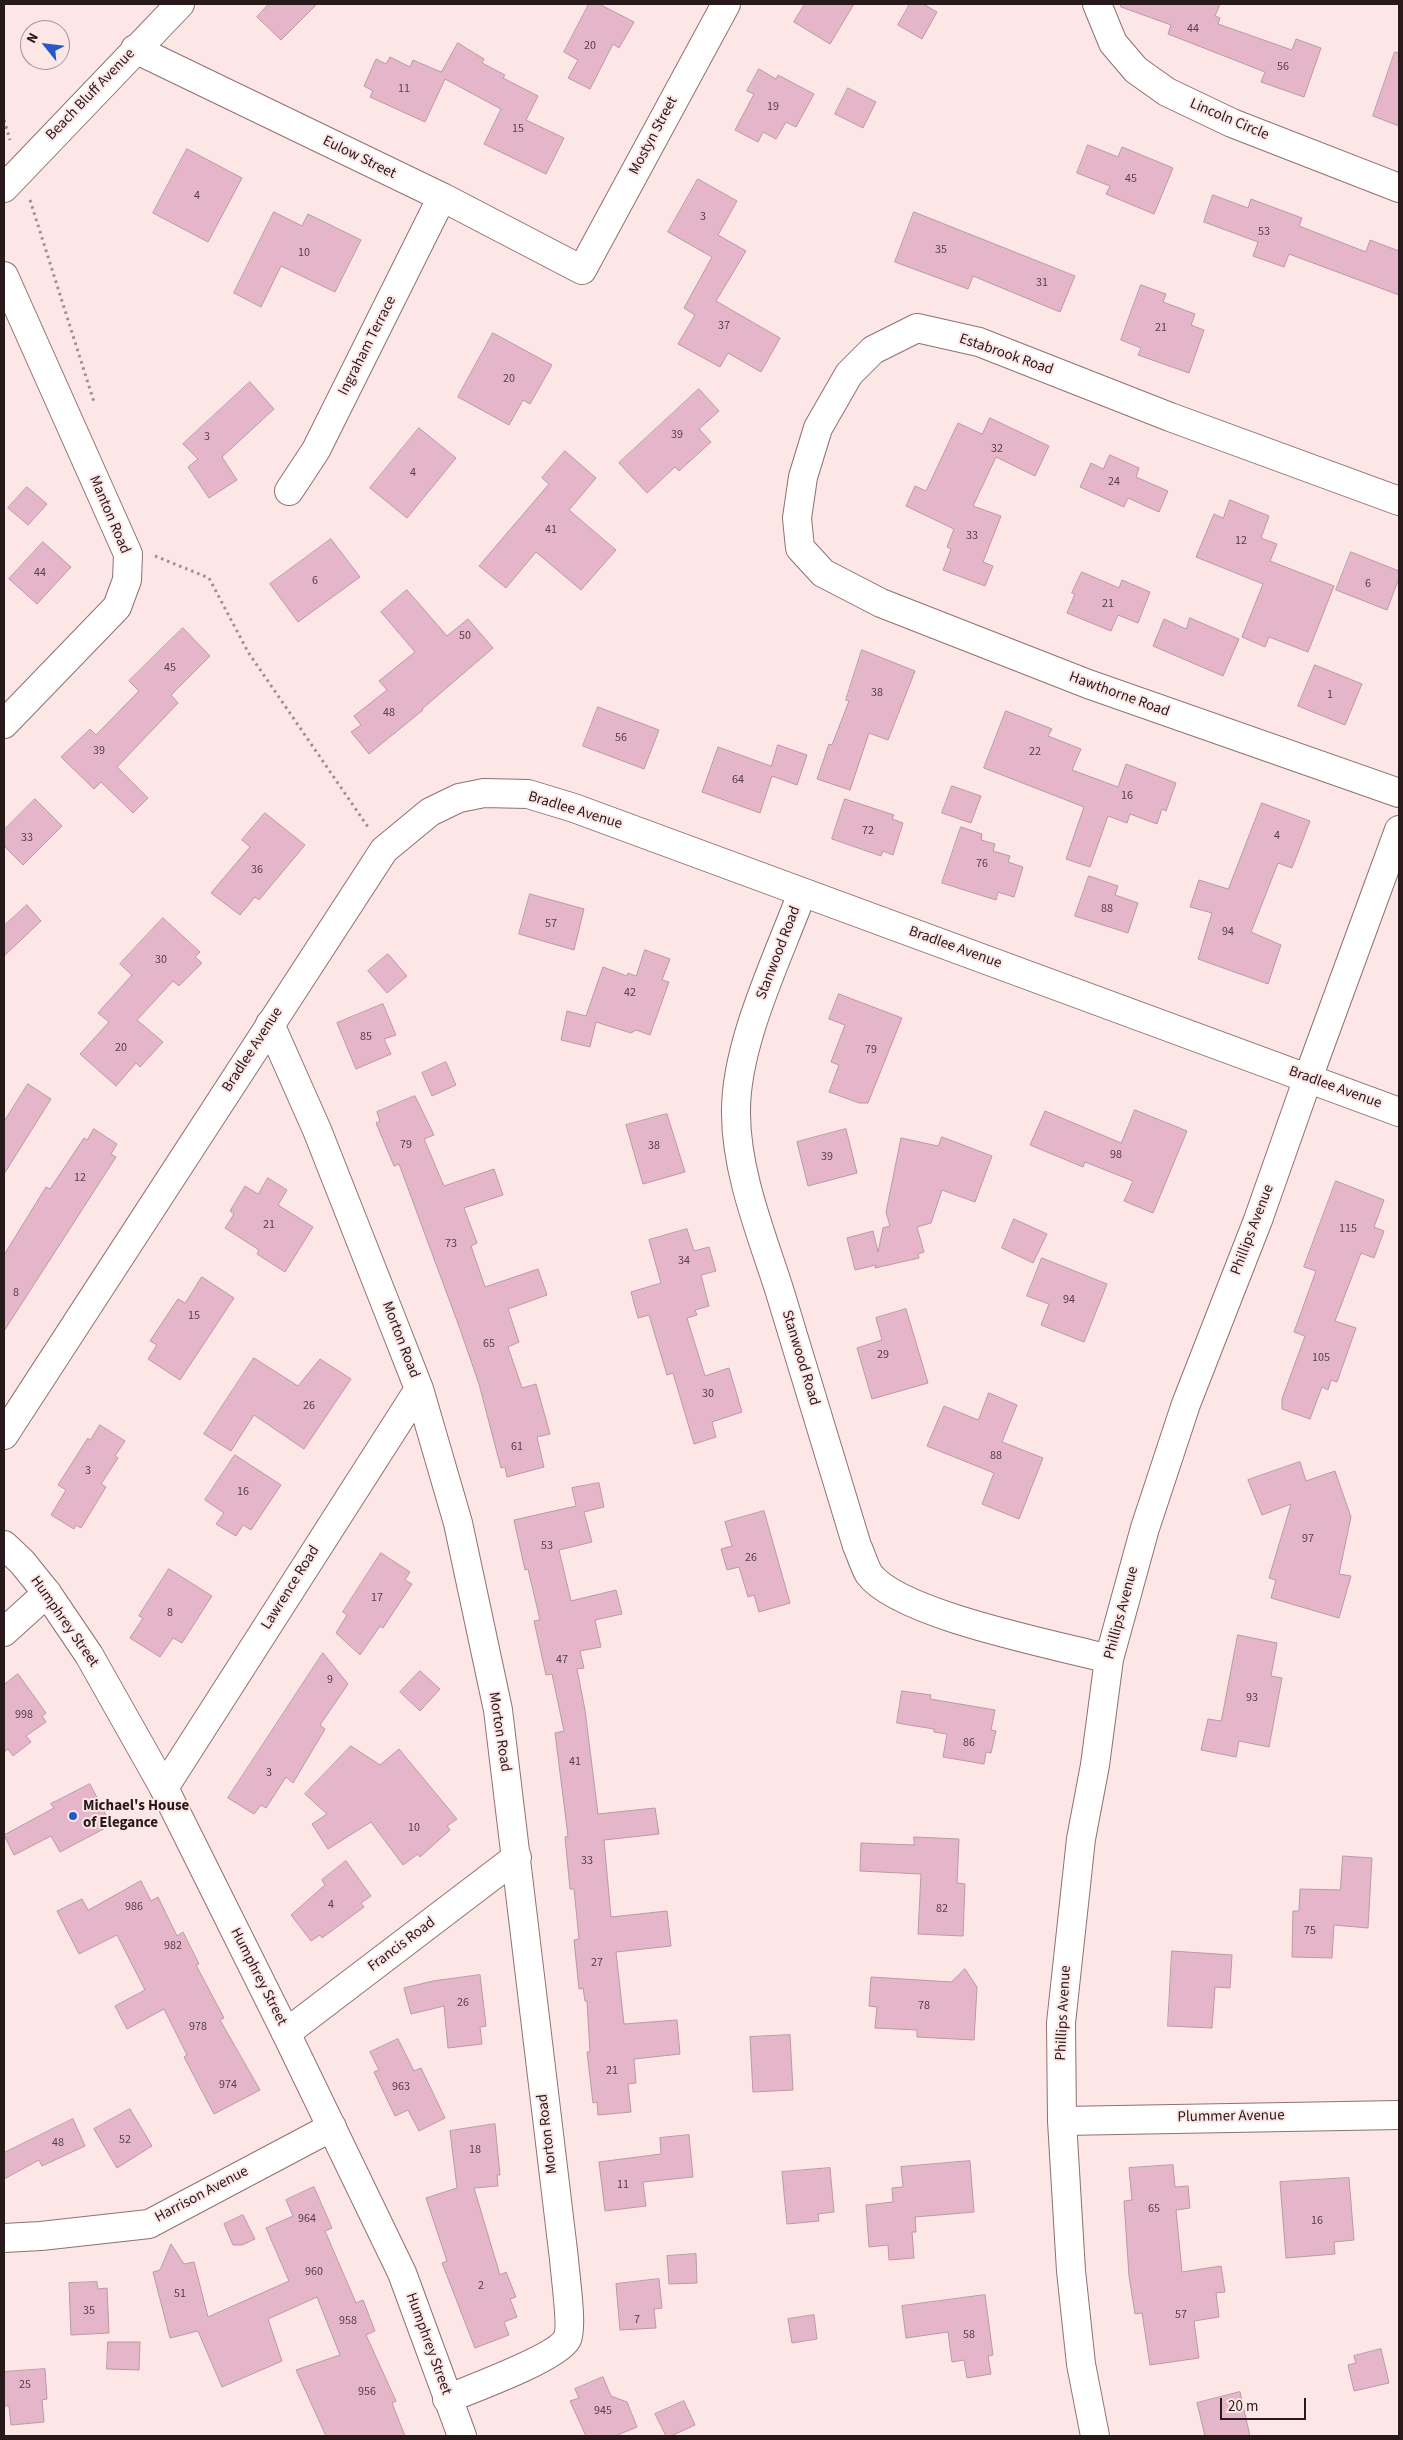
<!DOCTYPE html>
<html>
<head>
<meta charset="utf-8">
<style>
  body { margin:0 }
  #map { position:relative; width:1403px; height:2440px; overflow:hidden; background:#fde6e6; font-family:"Source Sans 3",sans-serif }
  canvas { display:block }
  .frame { position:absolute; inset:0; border:5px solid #281a1b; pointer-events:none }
  .north { position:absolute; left:20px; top:20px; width:50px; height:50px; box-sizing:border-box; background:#fde6e6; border:1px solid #a89495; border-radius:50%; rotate:299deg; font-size:14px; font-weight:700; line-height:20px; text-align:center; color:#281a1b }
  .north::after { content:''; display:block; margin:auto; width:18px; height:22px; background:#245ac7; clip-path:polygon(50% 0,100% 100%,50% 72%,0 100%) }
  .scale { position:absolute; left:1220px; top:2398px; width:86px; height:22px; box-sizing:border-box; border:2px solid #281a1b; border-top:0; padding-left:6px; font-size:15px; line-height:18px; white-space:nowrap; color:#281a1b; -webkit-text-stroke:4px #fde6e6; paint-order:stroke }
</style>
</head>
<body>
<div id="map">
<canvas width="1403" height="2440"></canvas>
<div class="frame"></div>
<div class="north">N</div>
<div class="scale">20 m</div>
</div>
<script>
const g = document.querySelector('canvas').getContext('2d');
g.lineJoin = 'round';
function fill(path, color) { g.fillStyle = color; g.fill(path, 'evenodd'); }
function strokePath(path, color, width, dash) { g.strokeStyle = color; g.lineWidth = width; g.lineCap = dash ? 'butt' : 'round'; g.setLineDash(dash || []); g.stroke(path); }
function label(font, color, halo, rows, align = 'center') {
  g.font = font + ' "Source Sans 3",sans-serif'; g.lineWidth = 4; g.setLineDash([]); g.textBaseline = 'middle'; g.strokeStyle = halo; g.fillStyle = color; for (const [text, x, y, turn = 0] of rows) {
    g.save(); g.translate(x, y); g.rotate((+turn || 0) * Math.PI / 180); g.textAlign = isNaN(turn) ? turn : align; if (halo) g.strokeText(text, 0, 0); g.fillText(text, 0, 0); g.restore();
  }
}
const building = new Path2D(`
  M269 4H317L281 40 257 17Z
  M589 4H599L634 22 619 48 613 44 590 89 568 78 578 60 564 52Z
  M805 4H854L830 44 794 22Z
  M910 4H923L937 12 922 39 898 25Z
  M1121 4H1220L1215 16 1220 18 1218 24 1292 50 1296 39 1321 48 1304 97 1261 82 1265 72 1168 34 1171 25 1121 7Z
  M458 43 484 59 482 63 505 75 503 78 538 96 526 120 564 138 546 174 484 144 501 109 445 79 425 122 370 97 373 91 364 86 376 59 386 64 390 57 410 67 413 60 441 72Z
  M1395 52 1399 53V126L1373 116Z
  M759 69 776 79 778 75 814 94 796 127 786 122 776 139 763 132 758 142 735 130 754 94 747 91Z
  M848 88 876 102 863 128 835 114Z
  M1088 145 1118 157 1122 147 1173 168 1154 214 1106 194 1110 186 1077 173Z
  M187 149 242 178 208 242 153 213Z
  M698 179 737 201 718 235 746 251 716 301 780 338 761 372 728 353 720 367 678 344 695 315 684 308 712 257 668 232Z
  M1213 195 1248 208 1251 199 1302 218 1299 226 1366 252 1370 240 1399 251V295L1289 254 1284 267 1253 256 1258 242 1204 222Z
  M274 212 302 226 308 214 361 240 335 292 281 266 261 307 234 293Z
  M914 212 1075 276 1060 312 973 276 968 289 895 262Z
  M1141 285 1166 294 1163 302 1195 314 1191 325 1204 330 1189 373 1138 355 1141 348 1121 340Z
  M493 333 552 365 530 404 523 400 509 425 458 397Z
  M250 382 274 409 222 457 237 480 209 498 188 467 198 459 183 444Z
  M699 389 719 411 699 429 711 442 679 471 675 467 647 493 619 463Z
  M990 418 1049 446 1035 476 996 457 973 506 1001 516 983 562 993 566 985 586 943 570 951 549 947 547 954 529 906 506 915 486 926 491 958 423 982 434Z
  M419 428 456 458 407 518 370 488Z
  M565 451 596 478 569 510 616 550 581 590 536 552 506 588 479 566 549 484 542 478Z
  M1110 455 1139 468 1136 477 1168 491 1159 512 1128 498 1124 507 1080 487 1091 463 1103 469Z
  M27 487 47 504 28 525 8 508Z
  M1230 500 1269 516 1261 538 1277 544 1270 561 1334 586 1308 652 1269 637 1265 647 1242 637 1263 584 1196 557 1214 514 1223 518Z
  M331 539 360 577 298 622 270 584Z
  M43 542 71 567 37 604 9 579Z
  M1351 552 1399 571V578L1387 610 1336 590Z
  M1082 572 1119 588 1122 580 1150 592 1138 623 1118 615 1111 631 1067 613 1075 594 1072 593Z
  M407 590 447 636 468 619 493 648 422 709 423 710 369 754 351 732 361 725 354 716 387 690 379 681 415 652 381 612Z
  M1190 618 1239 639 1223 676 1153 646 1164 619 1186 629Z
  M183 628 210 656 171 695 178 703 117 767 148 798 133 813 101 782 94 789 61 757 90 729 96 735 139 691 129 681Z
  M862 650 915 671 888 740 869 733 850 790 817 779 829 744 832 745 849 701 846 700Z
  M1315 665 1362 684 1345 725 1298 706Z
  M598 707 659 730 644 769 583 746Z
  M1006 711 1052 729 1048 736 1081 749 1072 770 1118 787 1126 764 1176 783 1166 811 1162 809 1157 824 1130 814 1127 823 1108 816 1090 867 1066 859 1084 807 984 768Z
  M778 745 807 755 797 785 772 776 760 813 702 792 718 747 771 766Z
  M952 786 981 796 971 823 942 813Z
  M35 799 62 826 23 865 4 846V830Z
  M845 799 894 815 892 819 903 823 893 855 883 851 881 856 832 839Z
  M1262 803 1310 821 1292 868 1278 863 1251 932 1281 945 1268 984 1198 959 1212 913 1190 907 1199 880 1228 889Z
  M265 813 305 845 259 900 255 897 240 915 211 893 250 847 242 840Z
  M961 827 982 834 981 840 995 844 993 851 1010 856 1008 862 1023 867 1014 897 998 892 996 900 942 883Z
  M1089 876 1118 886 1115 895 1138 903 1128 933 1075 916Z
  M530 894 584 909 574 950 519 934Z
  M27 905 41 921 4 956V926Z
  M163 918 200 952 195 957 202 963 179 986 173 981 137 1020 163 1042 140 1067 136 1063 116 1086 80 1054 109 1022 98 1013 132 975 120 964Z
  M645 950 670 959 662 980 669 982 650 1035 636 1030 631 1033 596 1022 590 1047 561 1040 567 1011 586 1016 603 967 627 976 628 973 636 976Z
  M388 954 407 976 387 993 368 971Z
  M839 994 902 1018 868 1103H859L829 1092 839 1065 831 1062 845 1025 829 1019Z
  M383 1004 396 1035 384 1039 391 1054 356 1069 337 1023Z
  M446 1062 456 1085 432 1096 422 1073Z
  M28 1084 51 1099 4 1174V1122Z
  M415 1096 434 1135 424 1139 444 1186 494 1169 503 1195 464 1208 477 1243 471 1246 485 1287 538 1269 547 1295 508 1309 519 1342 508 1347 522 1388 536 1384 550 1434 537 1437 544 1467 507 1477 505 1467 501 1468 479 1384 460 1329 399 1164 394 1166 376 1123 380 1121 377 1112Z
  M1135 1110 1187 1131 1153 1213 1124 1201 1133 1181 1085 1162 1083 1167 1030 1145 1045 1111 1121 1143Z
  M667 1114 685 1172 643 1184 626 1125Z
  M94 1129 117 1144 111 1154 116 1157 4 1331V1255L46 1187 50 1189 84 1138 87 1140Z
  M846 1129 857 1173 808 1186 797 1142Z
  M942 1137 992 1156 975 1202 942 1190 931 1223 917 1227 924 1252 918 1254 919 1258 875 1268 876 1265 855 1270 847 1238 873 1231 878 1252 883 1228 890 1226 886 1212 901 1138 938 1146Z
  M268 1178 287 1190 278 1205 313 1227 285 1272 257 1254 259 1250 225 1228 234 1214 230 1211 245 1186 258 1194Z
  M1336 1181 1384 1200 1374 1227 1384 1231 1374 1258 1361 1253 1335 1321 1356 1328 1337 1382 1331 1380 1328 1390 1322 1387 1310 1419 1282 1409V1399L1305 1336 1294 1332 1316 1271 1304 1267Z
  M1014 1219 1047 1234 1033 1263 1002 1248Z
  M687 1229 694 1251 709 1247 716 1271 701 1275 709 1306 695 1310 697 1315 687 1318 705 1376 729 1368 742 1412 712 1422 716 1437 694 1444 673 1373 667 1375 649 1315 638 1318 631 1292 661 1283 649 1240Z
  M1042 1258 1107 1284 1084 1342 1041 1325 1049 1304 1027 1296Z
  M202 1277 234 1298 180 1380 148 1359 157 1345 150 1341 178 1299 185 1303Z
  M906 1309 928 1383 872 1399 857 1348 882 1340 876 1318Z
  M254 1358 298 1386 320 1359 351 1379 304 1449 254 1415 231 1451 204 1434Z
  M989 1393 1017 1405 1002 1442 1043 1458 1019 1519 982 1504 994 1473 927 1446 944 1406 978 1420Z
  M100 1425 125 1441 115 1456 118 1458 101 1484 106 1487 81 1528 76 1525 74 1529 51 1515 66 1490 58 1485 88 1438 90 1440Z
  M235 1455 281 1485 251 1530 243 1525 236 1536 216 1524 224 1513 205 1500Z
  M1300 1462 1306 1481 1335 1471 1351 1517 1339 1574 1351 1576 1339 1618 1271 1598 1276 1580 1269 1578 1291 1504 1262 1515 1248 1480Z
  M599 1483 604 1507 584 1512 592 1542 559 1550 571 1601 616 1590 622 1614 595 1620 601 1647 580 1651 584 1668 577 1669 585 1710 598 1814 655 1808 659 1834 604 1840 611 1917 667 1911 671 1946 616 1952 624 2024 677 2020 680 2054 634 2059 636 2083 628 2084 631 2112 598 2115 597 2102 593 2103 587 2052H590L587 2001H585L583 1988 579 1989 574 1940 579 1939 574 1889H570L565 1837 568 1836 555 1733 564 1731 552 1674 546 1675 534 1621 540 1620 528 1569 525 1570 514 1520 576 1506 572 1488Z
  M764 1511 790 1603 759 1612 754 1595 748 1597 739 1567 727 1570 721 1549 732 1546 725 1522Z
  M381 1553 410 1572 405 1580 412 1584 383 1628 380 1626 360 1655 336 1633 347 1615 343 1612Z
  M169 1569 212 1596 182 1643 173 1638 160 1657 130 1638 143 1618 139 1616Z
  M1238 1635 1277 1643 1271 1676 1282 1678 1269 1747 1239 1741 1236 1757 1201 1750 1208 1719 1221 1721Z
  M323 1653 348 1684 320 1725 325 1729 293 1783 286 1777 266 1808 261 1805 254 1814 228 1798Z
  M420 1671 440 1689 420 1711 400 1692Z
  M18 1674 46 1713 42 1716 46 1722 26 1736 31 1742 13 1756 8 1749 4 1752V1685Z
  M902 1691 931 1695 930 1699 995 1710 991 1730 996 1731 991 1753 986 1752 984 1764 943 1757 947 1734 934 1732V1729L897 1723Z
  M351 1746 380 1765 399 1749 457 1819 447 1826 450 1830 420 1857 418 1854 403 1865 371 1822 328 1849 312 1824 327 1814 305 1794Z
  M90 1784 111 1825 60 1852 51 1836 14 1855 4 1835 54 1808 51 1804Z
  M914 1837 959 1839 957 1883 965 1884 963 1936 918 1934 921 1874 860 1871 861 1843 914 1845Z
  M1343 1856 1372 1858 1368 1928 1334 1925 1332 1958 1292 1957 1293 1911H1299L1300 1889 1340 1890Z
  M346 1861 371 1896 361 1903 364 1907 322 1938 320 1935 311 1941 291 1915 325 1885 322 1880Z
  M141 1881 151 1901 158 1897 177 1936 183 1932 199 1964 196 1965 224 2018 220 2020 260 2090 214 2114 184 2057 187 2055 164 2009 127 2029 115 2006 145 1990 117 1935 79 1954 57 1911 82 1899 88 1910Z
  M1172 1951 1232 1955 1230 1988 1215 1987 1212 2028 1168 2026Z
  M965 1969 977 1987 974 2040 917 2037V2030L875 2028 877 2007 869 2006 871 1977 951 1982Z
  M480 1975 486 2026 480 2027 482 2044 448 2048 444 2006 411 2014 404 1988 433 1981Z
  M790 2035 793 2090 753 2092 750 2037Z
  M398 2039 414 2071 421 2068 445 2118 419 2131 408 2110 395 2116 374 2072 379 2070 370 2052Z
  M130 2109 152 2146 117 2168 94 2129Z
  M73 2119 85 2146 42 2166 39 2160 4 2179V2153Z
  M495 2124 500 2175H497L498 2186 474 2188 500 2275 506 2272 516 2297 510 2299 517 2317 504 2322 509 2335 475 2348 442 2263 447 2261 426 2198 457 2188 450 2131Z
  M689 2135 693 2177 643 2182 646 2206 605 2211 599 2162 661 2154 660 2138Z
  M970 2161 974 2212 915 2217 916 2232H912L914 2258 889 2260 888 2245 869 2247 866 2205 893 2202 892 2188 903 2187 901 2167Z
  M1173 2165 1175 2187 1188 2186 1190 2208 1176 2210 1182 2272 1221 2266 1225 2292 1216 2293 1219 2317 1194 2321 1199 2358 1150 2365 1142 2313 1135 2314 1129 2276 1124 2201 1132 2200 1129 2168Z
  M830 2168 834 2212 818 2214 819 2221 787 2224 782 2172Z
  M1349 2178 1354 2240 1334 2242 1335 2254 1286 2258 1280 2182Z
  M314 2187 332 2228 325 2231 356 2303 363 2300 375 2331 366 2335 396 2401 392 2403 405 2436H326L296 2370 340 2355 317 2297 268 2319 282 2361 222 2387 198 2331 170 2338 153 2272 160 2270 171 2244 184 2264 194 2262 208 2317 289 2281 266 2228 293 2216 286 2200Z
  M243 2215 255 2239 242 2245H233L224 2224Z
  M696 2254 697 2283 669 2284 667 2256Z
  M659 2279 662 2308 654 2309 656 2328 620 2330 616 2284Z
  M97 2282 98 2289 107 2288 109 2333 71 2335 69 2283Z
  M985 2295 993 2355 988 2356 991 2374 967 2378 964 2360 952 2362 948 2332 906 2338 902 2306Z
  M814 2315 817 2339 792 2343 788 2319Z
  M108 2342H140L139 2370 107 2369Z
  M1381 2349 1389 2383 1354 2391 1348 2365 1356 2363 1354 2356Z
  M45 2369 47 2399 42 2400 44 2422 11 2425 9 2406H4V2372Z
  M603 2377 611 2396 627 2402 637 2427 615 2436H586L570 2401 579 2398 575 2389Z
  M1240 2392 1250 2436H1205L1197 2403Z
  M684 2401 695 2425 671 2436H666L655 2414Z`);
fill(building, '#e5b6c9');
strokePath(building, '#ba99a5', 1);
const minor = new Path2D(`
  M1097 4 1113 43 1136 70 1167 92 1232 123 1399 188
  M135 49 442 197 582 270 726 4
  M4 188 180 4
  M4 276 128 554 127 580 117 607 4 724
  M289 491 316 450 442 197
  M1399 501 1170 417 979 342 917 328 873 350 849 374 818 428 803 477 797 518 800 548 823 573 881 603 1088 684 1399 793
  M802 893C778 958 735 1044 736 1113 736 1172 761 1233 779 1289 805 1374 831 1460 857 1546 861 1554 864 1566 869 1574 899 1615 1057 1645 1109 1659
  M270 1024 317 1130 399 1338 419 1389 458 1523 498 1710 564 2259C565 2274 573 2328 567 2339 557 2358 471 2389 447 2399
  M4 1632 47 1593
  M164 1788 419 1389
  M286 2033 517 1857
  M1062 2121 1399 2115
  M4 2238 41 2236 149 2224 332 2127
  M1095 2436 1081 2364 1071 2271 1062 2121 1061 2023 1081 1839 1095 1765 1109 1659 1145 1528 1186 1404 1258 1220 1308 1078`);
const tertiary = new Path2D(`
  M1308 1078 1399 830
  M4 1435 384 850 430 812 459 798 484 793 528 794 574 808 1399 1112`);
const secondary = new Path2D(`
  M4 1545 22 1562 47 1593 89 1655 164 1788 286 2033 402 2273 462 2436`);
strokePath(minor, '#917071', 30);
strokePath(tertiary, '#917071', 30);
strokePath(secondary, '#917071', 30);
strokePath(new Path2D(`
  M4 120 10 140
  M30 200 94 402
  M155 556 209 578 248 652 368 827`), '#a18e8e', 3, [2.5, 4]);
strokePath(minor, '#fff', 28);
strokePath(tertiary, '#fff', 28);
strokePath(secondary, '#fff', 28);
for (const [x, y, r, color] of [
  [73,1816,5,"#245ac7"]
]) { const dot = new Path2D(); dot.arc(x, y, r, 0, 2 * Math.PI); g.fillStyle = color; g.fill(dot); strokePath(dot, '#fde6e6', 2); }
label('12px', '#574146', null, [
  ["44",1193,29],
  ["20",590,46],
  ["56",1283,67],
  ["11",404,89],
  ["19",773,107],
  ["15",518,129],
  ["45",1131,179],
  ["4",197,196],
  ["3",703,217],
  ["53",1264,232],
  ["35",941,250],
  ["10",304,253],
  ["31",1042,283],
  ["37",724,326],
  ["21",1161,328],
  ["20",509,379],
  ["39",677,435],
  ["3",207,437],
  ["32",997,449],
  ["4",413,473],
  ["24",1114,482],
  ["41",551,530],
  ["33",972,536],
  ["12",1241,541],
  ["44",40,573],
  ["6",315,581],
  ["6",1368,584],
  ["21",1108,604],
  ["50",465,636],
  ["45",170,668],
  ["38",877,693],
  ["1",1330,695],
  ["48",389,713],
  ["56",621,738],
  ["39",99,751],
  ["22",1035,752],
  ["64",738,780],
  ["16",1127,796],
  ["72",868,831],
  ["4",1277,836],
  ["33",27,838],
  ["76",982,864],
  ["36",257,870],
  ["88",1107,909],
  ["57",551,924],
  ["94",1228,932],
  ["30",161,960],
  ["42",630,993],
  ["85",366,1037],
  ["20",121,1048],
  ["79",871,1050],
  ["79",406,1145],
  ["38",654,1146],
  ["98",1116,1155],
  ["39",827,1157],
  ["12",80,1178],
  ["21",269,1225],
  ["115",1348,1229],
  ["73",451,1244],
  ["34",684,1261],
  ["8",16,1293],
  ["94",1069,1300],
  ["15",194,1316],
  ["65",489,1344],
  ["29",883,1355],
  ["105",1321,1358],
  ["30",708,1394],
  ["26",309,1406],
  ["61",517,1447],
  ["88",996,1456],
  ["3",88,1471],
  ["16",243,1492],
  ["97",1308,1539],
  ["53",547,1546],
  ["26",751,1558],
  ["17",377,1598],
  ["8",170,1613],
  ["47",562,1660],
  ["9",330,1680],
  ["93",1252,1698],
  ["998",24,1715],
  ["86",969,1743],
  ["41",575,1762],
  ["3",269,1773],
  ["10",414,1828],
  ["33",587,1861],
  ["4",331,1905],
  ["986",134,1907],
  ["82",942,1909],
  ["75",1310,1931],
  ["982",173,1946],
  ["27",597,1963],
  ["26",463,2003],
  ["78",924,2006],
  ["978",198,2027],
  ["21",612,2071],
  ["974",228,2085],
  ["963",401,2087],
  ["52",125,2140],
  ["48",58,2143],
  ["18",475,2150],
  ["11",623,2185],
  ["65",1154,2209],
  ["964",307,2219],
  ["16",1317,2221],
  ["960",314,2272],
  ["2",481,2286],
  ["51",180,2294],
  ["35",89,2311],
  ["57",1181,2315],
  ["7",637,2320],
  ["958",348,2321],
  ["58",969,2335],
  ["25",25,2385],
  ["956",367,2392],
  ["945",603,2411]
]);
label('15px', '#281a1b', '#fde6e6', [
  ["Beach Bluff Avenue",91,95,-46],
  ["Lincoln Circle",1229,120,23],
  ["Mostyn Street",654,136,-62],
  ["Eulow Street",359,158,26],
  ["Ingraham Terrace",368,346,-63],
  ["Estabrook Road",1006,355,19],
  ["Manton Road",109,515,67],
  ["Hawthorne Road",1119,695,20],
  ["Bradlee Avenue",575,811,17],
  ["Bradlee Avenue",955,948,20],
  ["Stanwood Road",779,953,-69],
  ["Bradlee Avenue",253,1050,-57],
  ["Bradlee Avenue",1335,1088,20],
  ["Phillips Avenue",1253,1230,-69],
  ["Morton Road",400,1340,69],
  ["Stanwood Road",800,1358,73],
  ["Lawrence Road",291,1588,-58],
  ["Phillips Avenue",1122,1613,-75],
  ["Humphrey Street",64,1622,55],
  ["Morton Road",499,1732,81],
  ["Francis Road",402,1945,-37],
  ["Humphrey Street",258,1977,63],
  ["Phillips Avenue",1064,2013,-87],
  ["Plummer Avenue",1231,2117,-1],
  ["Morton Road",548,2134,-97],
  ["Harrison Avenue",202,2195,-28],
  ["Humphrey Street",428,2344,70]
]);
label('bold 15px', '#281a1b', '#fde6e6', [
  ["Michael's House",83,1807],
  ["of Elegance",83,1824]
], 'left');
</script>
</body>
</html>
